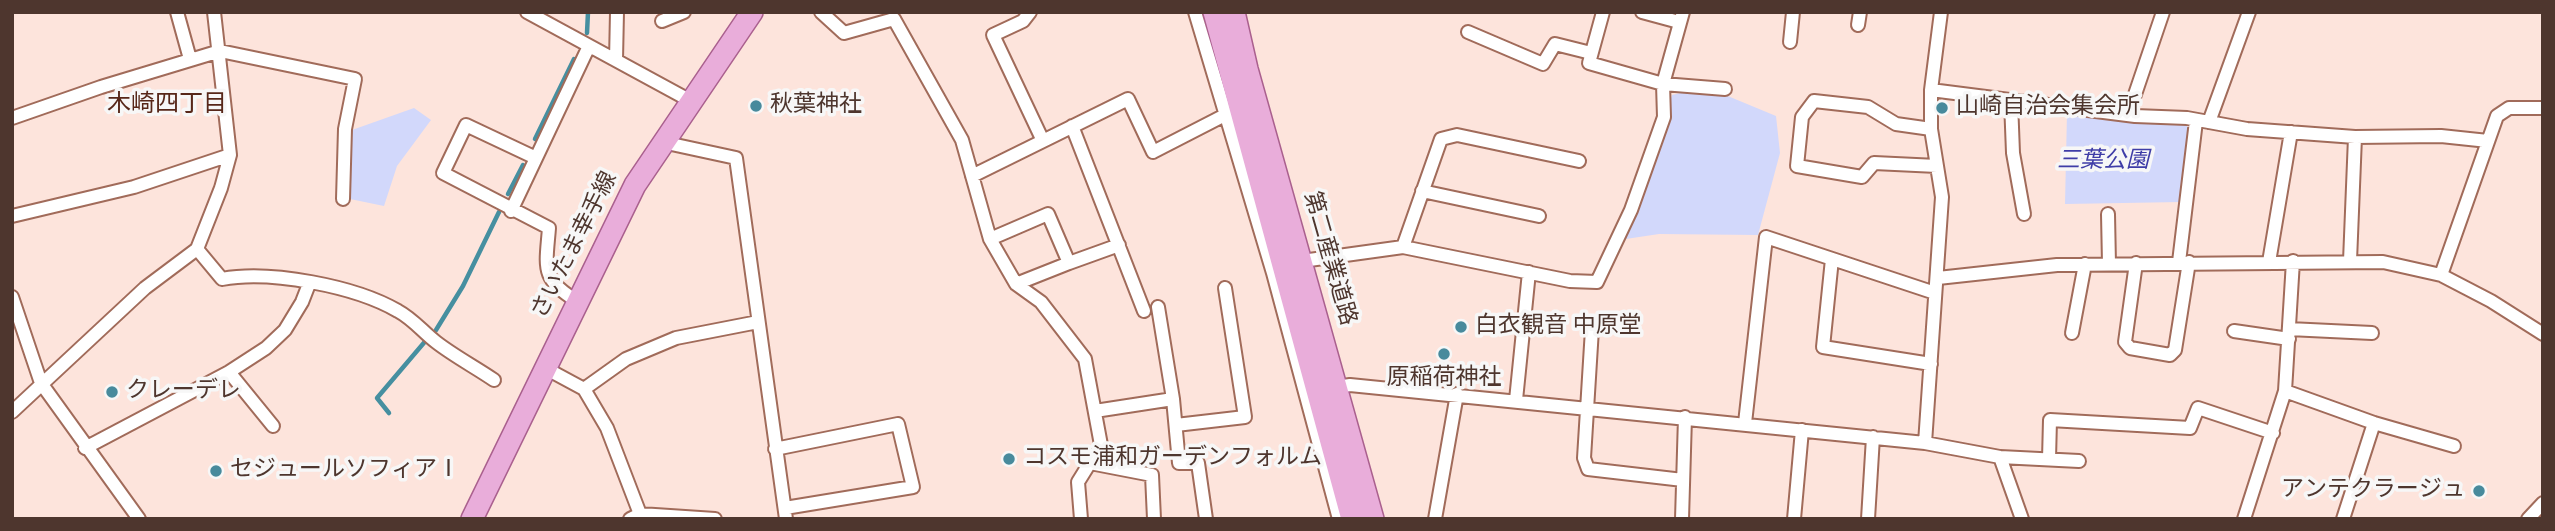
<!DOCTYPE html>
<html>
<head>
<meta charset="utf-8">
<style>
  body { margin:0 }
  #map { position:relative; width:2555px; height:531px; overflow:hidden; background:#fde4dc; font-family:Spectral,serif }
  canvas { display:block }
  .frame { position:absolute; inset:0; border:14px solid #4e362e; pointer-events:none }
</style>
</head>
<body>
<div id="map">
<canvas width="2555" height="531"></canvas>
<div class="frame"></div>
</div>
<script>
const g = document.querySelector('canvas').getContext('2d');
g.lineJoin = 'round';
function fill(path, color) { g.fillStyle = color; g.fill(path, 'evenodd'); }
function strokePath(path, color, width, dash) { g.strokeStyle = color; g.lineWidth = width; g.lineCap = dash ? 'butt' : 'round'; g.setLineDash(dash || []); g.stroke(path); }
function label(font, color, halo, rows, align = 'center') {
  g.font = font + ' Spectral,"Noto Sans JP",serif'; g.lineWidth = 7; g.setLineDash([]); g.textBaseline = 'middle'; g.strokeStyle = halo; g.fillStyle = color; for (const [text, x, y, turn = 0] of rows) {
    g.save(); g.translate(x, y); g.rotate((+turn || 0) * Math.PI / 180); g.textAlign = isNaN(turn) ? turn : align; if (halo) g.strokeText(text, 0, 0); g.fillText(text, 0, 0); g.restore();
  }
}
fill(new Path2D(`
  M1706 87 1776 116 1780 153 1758 235 1659 234 1619 240 1641 195 1672 95Z
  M414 108 431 120 397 166 384 206 350 199 352 130Z
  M2067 113 2142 123H2184L2190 129 2181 202 2065 204Z`), '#d2d8fb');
strokePath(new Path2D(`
  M587 33 588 12
  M535 139 574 59
  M508 194 523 165
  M436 330 463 286 499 212
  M389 413 377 398 428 338`), '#468fa0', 4.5);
const street = new Path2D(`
  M177 12 190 59
  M527 12 689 100
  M821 12 844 33 894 19 962 140 990 239 1016 284 1041 302 1085 359 1101 445 1078 482 1081 519
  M1030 12 1023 21 993 35 1043 141
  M1195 12 1273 273 1339 519
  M1603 12 1589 63 1663 84 1725 89
  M1642 12 1679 22
  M662 21 684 12
  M1858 25 1860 12
  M1468 32 1543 64 1555 44 1591 53
  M1790 42 1793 12
  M616 60 617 12
  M1931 90 2135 116 2187 118 2247 129 2355 137 2441 136 2488 141
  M2011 101 2013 153 2024 214
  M2128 115 2163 12
  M12 118 101 87 220 51 355 79 345 129 343 199
  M2209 122 2249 12
  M1072 126 1144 311
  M1931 129 1896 124 1868 107 1814 101 1802 117 1797 166 1862 177 1874 163 1937 166
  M662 142 736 158 786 519
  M536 158 466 125 443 173 549 228C546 267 540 279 577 301
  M972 176 1128 99 1153 152 1225 115
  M1422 191 1539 216
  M511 211 589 46
  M2108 214 2109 264
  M12 216 134 187 230 155
  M990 239 1048 214 1069 263 1119 245
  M1403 247 1441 139 1457 135 1579 161
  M197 249 221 188 230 155 214 12
  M1832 259 1823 347 1931 364
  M1302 261 1403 247 1570 281 1597 282 1631 210 1664 117 1663 84 1683 12
  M2350 261 2355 137
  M2179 262 2196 121
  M2269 262 2291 132
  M2136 263 2125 342 2130 348 2170 355 2175 350 2189 262
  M2441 275 2497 116 2509 108H2543
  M1938 278 2057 265 2383 262 2441 275 2491 301 2543 334
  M1016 284 1069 263
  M12 297 41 383 139 519
  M1158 307 1173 399
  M1592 329 1584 458 1588 469 1683 480
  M2289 329 2372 333
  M2234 331 2289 339
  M2072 333 2085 264
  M545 368 584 389 607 428 640 514
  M229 372 273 426
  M1337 387 1350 385 1925 443 2000 457 2079 461
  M584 389 626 359 676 338 758 322
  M2285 391 2374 423 2454 446
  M1516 400 1529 272
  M1095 411 1173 399 1179 463H1198L1206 519
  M12 412 145 288 197 249 222 279C270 270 355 286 398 311 413 319 423 332 436 342 454 356 475 367 494 380
  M1745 423 1766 237 1935 293
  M1176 425 1245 417 1225 288
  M1925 443 1942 197 1931 129V90L1941 12
  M85 448 229 372 266 348 285 330 302 302 309 284
  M775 449 898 424 913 487 785 508
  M2000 457 2022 519
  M2049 459 2050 420 2190 428 2198 408 2273 433
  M1090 463 1152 475 1154 519
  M630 519 640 514 715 519
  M1435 519 1457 394
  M1682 519 1685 417
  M1794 519 1802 430
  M1868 519 1873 437
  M2244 519 2285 391 2293 261
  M2343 519 2374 423
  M2528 519 2543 503`);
const primary = new Path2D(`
  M1214 12 1352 519
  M1234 12 1247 69 1373 519
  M472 519 635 185 752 12`);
strokePath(street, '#a16b5a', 16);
strokePath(primary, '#aa608e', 24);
strokePath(street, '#fff', 12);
strokePath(primary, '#e9adda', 21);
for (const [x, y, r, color] of [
  [756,106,7,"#488a9c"],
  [1942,108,7,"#488a9c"],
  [1461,327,7,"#488a9c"],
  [1444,354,7,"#488a9c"],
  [112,392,7,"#488a9c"],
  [1009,459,7,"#488a9c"],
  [216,471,7,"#488a9c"],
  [2479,491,7,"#488a9c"]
]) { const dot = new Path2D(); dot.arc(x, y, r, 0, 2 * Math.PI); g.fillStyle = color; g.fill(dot); strokePath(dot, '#f7f7f7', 2.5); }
label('23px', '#4e362e', '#f7f7f7', [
  ["秋葉神社",770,106],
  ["山崎自治会集会所",1956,108],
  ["白衣観音 中原堂",1475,327],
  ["原稲荷神社",1444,379,"center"],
  ["クレーデレ",126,392],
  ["コスモ浦和ガーデンフォルム",1023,459],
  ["セジュールソフィアⅠ",230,471],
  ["アンテクラージュ",2465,491,"right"]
], 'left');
label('italic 23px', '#3f3da7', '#f7f7f7', [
  ["三葉公園",2103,162]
]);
label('23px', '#4e362e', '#f7f7f7', [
  ["さいたま幸手線",576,246,-63],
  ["第二産業道路",1328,259,74]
]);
label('24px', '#572719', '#f7f7f7', [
  ["木崎四丁目",167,106]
]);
</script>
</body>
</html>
